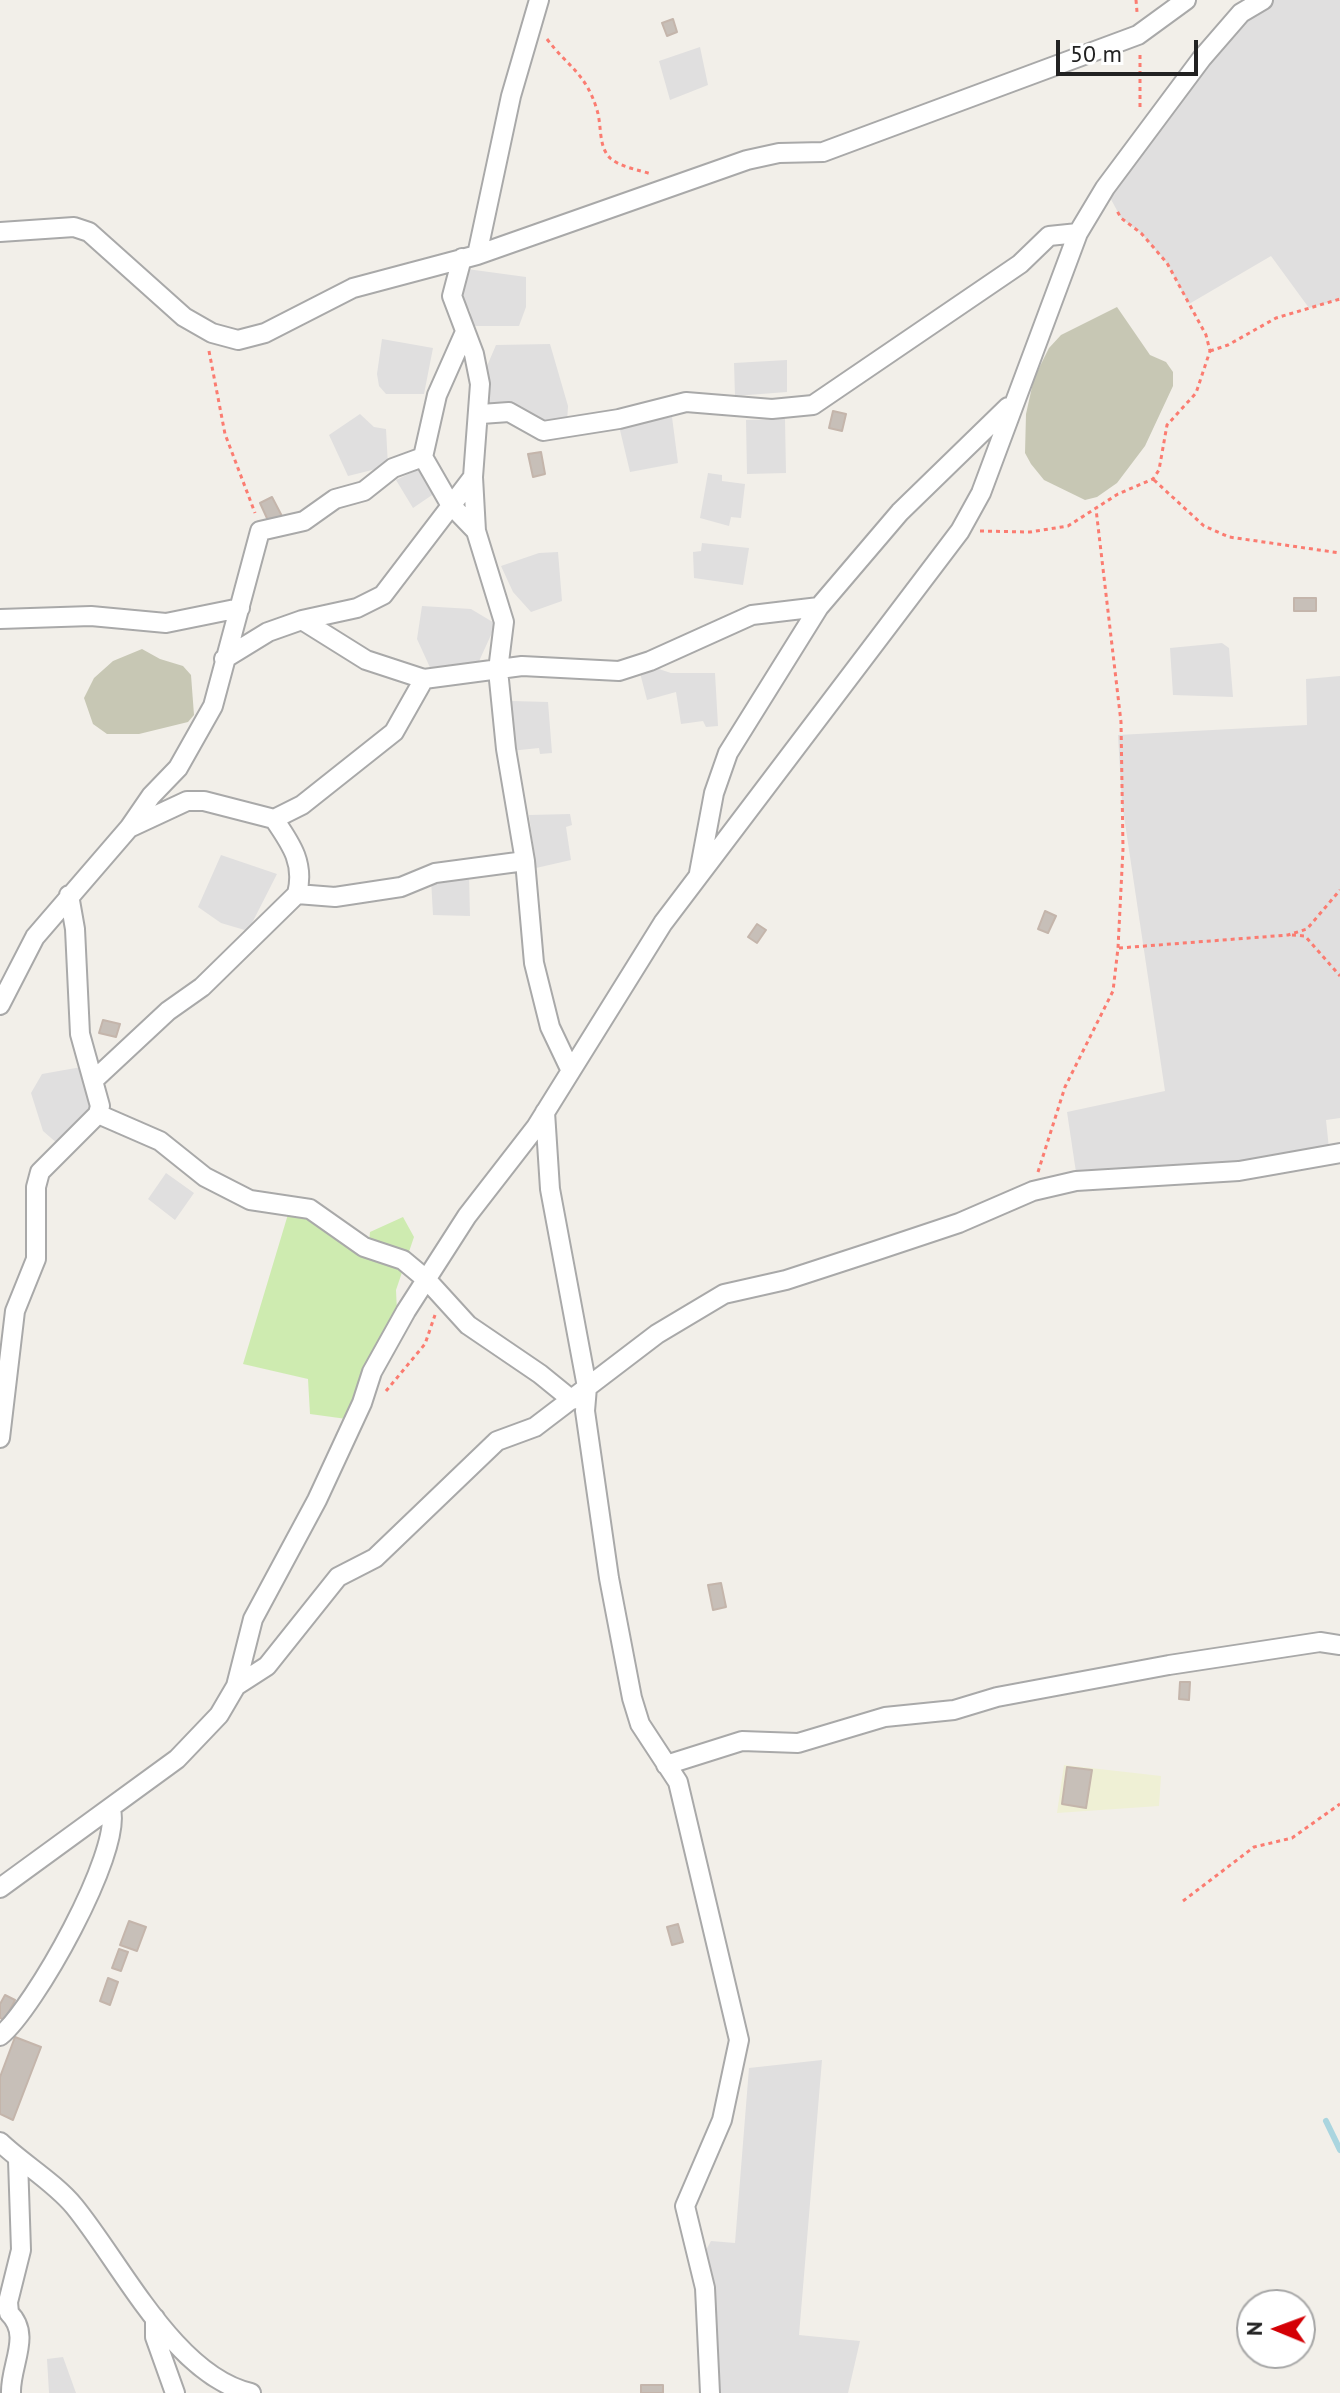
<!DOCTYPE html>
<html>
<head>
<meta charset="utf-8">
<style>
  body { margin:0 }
  #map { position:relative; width:1340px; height:2393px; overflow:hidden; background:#f2efe9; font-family:"PT Sans",sans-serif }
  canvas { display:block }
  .north { position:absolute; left:1236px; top:2289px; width:80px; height:80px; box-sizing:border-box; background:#fff; border:2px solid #a7a7a7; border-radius:50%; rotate:271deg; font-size:22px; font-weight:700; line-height:32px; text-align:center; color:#222 }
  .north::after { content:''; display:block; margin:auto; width:28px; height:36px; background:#d40005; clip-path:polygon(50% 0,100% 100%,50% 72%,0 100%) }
  .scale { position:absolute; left:1056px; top:40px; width:142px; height:36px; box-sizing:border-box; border:4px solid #222; border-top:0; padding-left:10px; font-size:24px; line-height:28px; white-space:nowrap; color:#222; -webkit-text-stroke:6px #fff; paint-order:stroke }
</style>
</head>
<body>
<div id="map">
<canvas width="1340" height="2393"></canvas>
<div class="north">N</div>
<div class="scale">50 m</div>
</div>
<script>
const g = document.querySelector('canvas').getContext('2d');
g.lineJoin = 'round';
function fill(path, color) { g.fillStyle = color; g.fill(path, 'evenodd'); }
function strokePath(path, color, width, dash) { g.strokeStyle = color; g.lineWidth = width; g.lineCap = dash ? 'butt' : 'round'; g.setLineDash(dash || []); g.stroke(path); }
fill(new Path2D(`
  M1263 0H1340V299L1309 308 1271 256 1189 304 1167 263 1141 233 1121 218 1105 188 1147 130Z
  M700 47 708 85 670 100 659 61Z
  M467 269 526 277V307L519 326H472L470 310 455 306Z
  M382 339 433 348 424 394H386L379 386 377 374Z
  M550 344 568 406 567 423 535 427 521 406 484 407V373L496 345Z
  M787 360V392L735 396 734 363Z
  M360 414 374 427 386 429 388 466 348 476 329 435Z
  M672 417 678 463 630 472 619 426Z
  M785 419 786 473 747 474 746 420Z
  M423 467 438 491 413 508 396 480Z
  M708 473 722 475V481L745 484 741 518 731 517 729 526 700 518Z
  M702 543 749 548 743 585 694 578 693 552 701 551Z
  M558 552 562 601 531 612 513 592 501 566 539 553Z
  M422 606 471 609 496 624 475 670 466 664 433 674 417 639Z
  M1222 643 1229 648 1233 697 1173 695 1170 648Z
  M653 667 671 673H715L718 726 706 727 703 721 681 724 676 692 647 700 640 673Z
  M1340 676V1118L1326 1120 1330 1158 1077 1179 1067 1112 1165 1091 1122 803 1118 735 1307 725 1306 679Z
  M512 701 548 702 552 753 540 754 539 748 510 751Z
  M570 814 572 825 566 827 571 860 536 868 529 815Z
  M221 855 277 874 248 931 221 923 198 907Z
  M469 874 470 916 433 915 431 879Z
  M87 1066 99 1106 58 1144 43 1131 31 1093 42 1074Z
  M166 1173 194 1193 175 1220 148 1199Z
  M822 2060 799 2335 860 2341 848 2393H710L700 2261 711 2241 735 2243 749 2068Z
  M63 2357 76 2393H49L47 2359Z`), '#e0dfdf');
fill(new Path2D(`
  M1117 307 1150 355 1166 362 1173 372V386L1145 446 1117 483 1097 497 1085 500 1044 480 1031 464 1025 453 1026 414 1034 378 1049 348 1061 335Z
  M142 649 160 659 183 666 191 675 194 715 188 722 139 734H107L93 724 84 698 94 678 113 661Z`), '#c7c7b4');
fill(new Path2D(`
  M1064 1765 1161 1776 1159 1806 1057 1813Z`), '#eff0d5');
fill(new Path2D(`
  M289 1211 308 1214 368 1252 370 1232 403 1217 414 1237 396 1290 397 1312 354 1420 310 1414 308 1379 243 1364Z`), '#ceebb0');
strokePath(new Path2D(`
  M1326 2121 1340 2150`), '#aad5df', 6);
const building = new Path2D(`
  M673 19 677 32 667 36 662 23Z
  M833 411 846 414 842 431 829 428Z
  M541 452 545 474 533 477 528 454Z
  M272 497 284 520 271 527 260 503Z
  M1294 598H1316V611H1294Z
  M1045 911 1056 916 1048 933 1038 929Z
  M757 924 766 930 757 943 748 937Z
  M103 1020 120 1024 116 1037 99 1033Z
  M721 1583 726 1607 713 1610 708 1585Z
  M1180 1682H1190L1189 1700 1179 1699Z
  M1067 1767 1092 1770 1086 1808 1062 1804Z
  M129 1921 146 1927 137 1951 120 1945Z
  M678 1924 683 1942 672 1945 667 1927Z
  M119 1949 128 1952 121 1971 112 1968Z
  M108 1978 118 1982 110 2005 100 2001Z
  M5 1995 15 2000 5 2020 0 2018V2004Z
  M15 2037 41 2047 13 2120 0 2114V2077Z
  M641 2385H663V2393H641Z`);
fill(building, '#c7bfb8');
strokePath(building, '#c4b5ab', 2);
const street = new Path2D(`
  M0 232 74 227 89 232 184 317 212 333 238 340 265 333 353 288 477 255 747 160 779 153 823 152 1138 35 1186 0
  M477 255 511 96 539 0
  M462 258 452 296 474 354 480 384 473 477 476 531 504 622 498 670 506 749 525 861 534 963 550 1027 570 1069
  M465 332 437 395 423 457 450 504 476 531
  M481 414 509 412 543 431 619 419 686 402 772 409 813 405 1020 264 1049 236 1078 233
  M0 619 91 616 166 623 240 608
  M302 620 366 660 424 679
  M224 659 268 632 302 620 357 608 383 595 473 477
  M274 819 302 805 394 732 424 679 522 666 619 671 650 661 752 615 819 607
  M129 828 187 801H204L274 819C291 844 305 863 297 894L335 897 401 887 435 873 525 861
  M699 873 714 793 728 753 819 607 900 512 1008 407
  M0 1005 35 937 129 828 151 796 178 768 213 706 260 531 304 521 335 499 364 491 393 468 423 457
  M95 1079 168 1011 202 987 297 894
  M545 1112 550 1189 587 1387 585 1411 609 1578 632 1698 640 1724 678 1782 739 2040 722 2120 685 2206 705 2288 710 2393
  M98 1114 160 1141 205 1177 250 1200 310 1209 364 1247 403 1260 427 1280 468 1325 540 1374 572 1400
  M0 1438 15 1311 36 1259V1187L40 1172 98 1114 100 1106 80 1034 75 929 69 895
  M236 1686 267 1666 338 1577 375 1558 497 1441 535 1427 657 1334 724 1294 786 1280 875 1251 959 1223 1033 1191 1076 1181 1239 1171 1340 1153
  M666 1765 742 1741 798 1743 885 1717 954 1710 997 1697 1169 1665 1320 1642 1340 1645
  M0 1888 177 1759 219 1715 236 1686 253 1619 317 1500 362 1403 372 1372 406 1311 467 1216 536 1127 663 923 960 531 981 493 1078 233 1105 188 1202 58 1241 13 1263 0
  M0 2036C34 2009 122 1852 111 1810
  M0 2142C23 2164 54 2182 74 2206 121 2263 175 2376 251 2393
  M155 2318V2337L175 2393
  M11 2393C10 2365 32 2335 9 2313L8 2302 21 2250 18 2160`);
strokePath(street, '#a9a9a9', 22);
strokePath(new Path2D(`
  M1136 0 1137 12
  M547 39C567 66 586 73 597 110 602 126 598 146 610 158 620 167 639 170 651 174
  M1140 55V108
  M209 351 225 434 255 513
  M1210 351 1228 345 1276 318 1340 299
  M1154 480 1204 526 1229 537 1340 553
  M980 531 1030 532 1068 526 1118 494 1153 479 1159 470 1167 425 1196 393 1210 351 1206 335 1167 263 1141 233 1121 218 1116 209
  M1292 935 1305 936 1340 976
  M1119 948 1288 935 1307 929 1340 890
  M1038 1172 1065 1087 1113 991 1118 948 1123 849 1121 722 1096 509
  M386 1391 425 1344 435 1315
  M1183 1901 1254 1847 1292 1838 1340 1804`), '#fb7c71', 3, [4, 4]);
strokePath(street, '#fff', 18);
</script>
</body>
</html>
